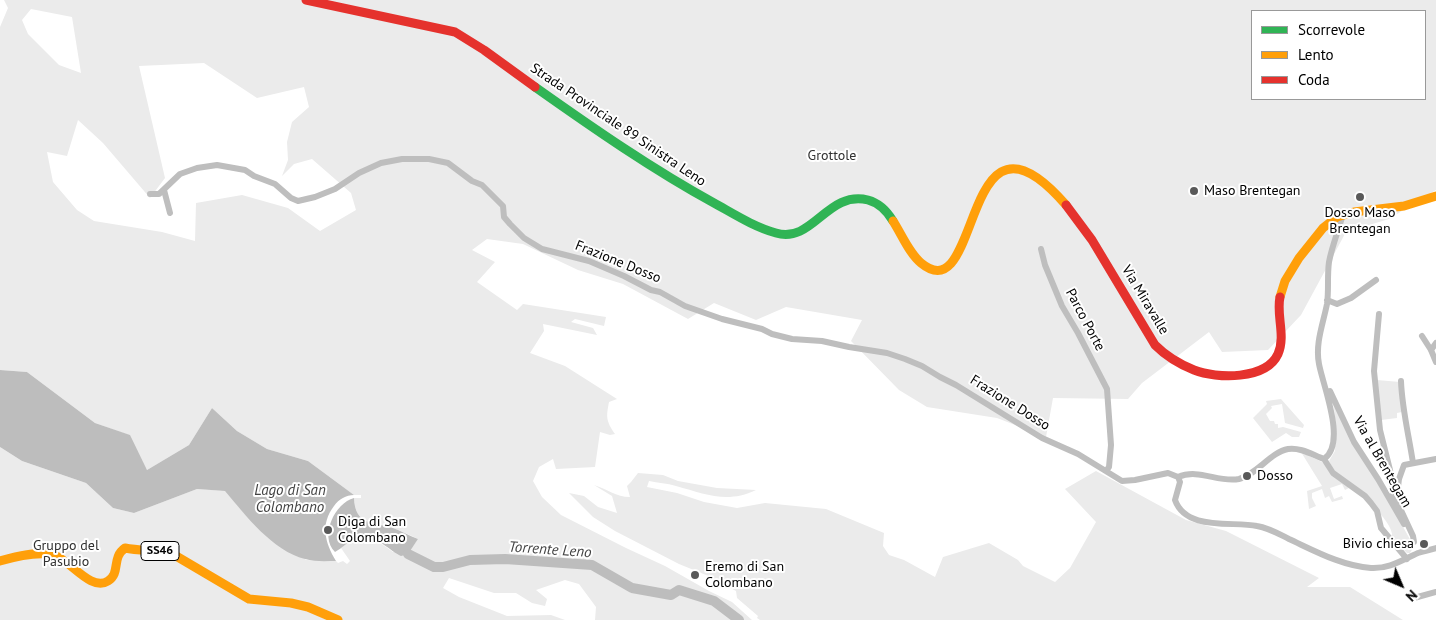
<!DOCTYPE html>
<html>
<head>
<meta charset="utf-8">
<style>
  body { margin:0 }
  #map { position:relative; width:1436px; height:620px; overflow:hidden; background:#fff; font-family:"PT Sans",sans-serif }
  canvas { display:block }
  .legend { position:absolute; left:1251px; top:10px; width:175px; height:90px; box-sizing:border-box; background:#fff; border:1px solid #999; margin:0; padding:6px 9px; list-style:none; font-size:15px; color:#000 }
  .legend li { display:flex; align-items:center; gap:10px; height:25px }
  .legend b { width:25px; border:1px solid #999 }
  .north { position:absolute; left:1376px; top:560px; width:50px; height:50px; -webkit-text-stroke:4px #fff; paint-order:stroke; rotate:135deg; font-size:14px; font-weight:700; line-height:20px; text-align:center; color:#000 }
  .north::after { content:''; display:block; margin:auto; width:18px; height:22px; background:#000; clip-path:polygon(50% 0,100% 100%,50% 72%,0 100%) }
</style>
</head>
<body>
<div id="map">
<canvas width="1436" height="620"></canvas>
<ul class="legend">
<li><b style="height:6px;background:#30b455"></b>Scorrevole</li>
<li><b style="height:6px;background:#ff9f0a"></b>Lento</li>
<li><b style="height:6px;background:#e5322d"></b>Coda</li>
</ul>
<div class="north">N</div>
</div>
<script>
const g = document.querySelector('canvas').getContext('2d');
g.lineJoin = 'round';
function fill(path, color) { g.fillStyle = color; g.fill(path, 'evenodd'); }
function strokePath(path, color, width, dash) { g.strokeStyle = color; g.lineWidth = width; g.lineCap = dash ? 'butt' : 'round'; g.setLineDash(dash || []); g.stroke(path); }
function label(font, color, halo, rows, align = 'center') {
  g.font = font + ' "PT Sans",sans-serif'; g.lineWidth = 4; g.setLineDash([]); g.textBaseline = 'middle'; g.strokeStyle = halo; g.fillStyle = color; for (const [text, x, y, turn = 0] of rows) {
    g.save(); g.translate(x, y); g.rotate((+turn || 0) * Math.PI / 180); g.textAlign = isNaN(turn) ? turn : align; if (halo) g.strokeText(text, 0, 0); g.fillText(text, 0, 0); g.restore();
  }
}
fill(new Path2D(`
  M4 0H1436V190L1389 219 1346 232 1301 315 1268 350 1222 352 1209 332 1142 383 1128 399 1053 398 1046 437 997 418 927 407 899 390 851 341 862 320 786 307 756 320 714 303 688 319 623 284 578 270 523 244 487 239 472 250 495 262 477 282 517 310 523 304 606 317 604 326 575 319 571 322 593 328 597 335 543 324 544 331 530 353 565 366 617 399 609 402C606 417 606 421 615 434L610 435 600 432 595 467 556 469 553 459 539 467 533 481 542 497 561 515 626 548 665 566 709 591 732 602 752 620H595L596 607 579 584 565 580 536 590 547 599 545 606 532 603 516 593H494L449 578 443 588 459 597 507 616 551 615 565 620H0V447L22 461 86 483 113 508 134 513 197 489 226 491 243 512 306 560 336 561 338 563 343 561 347 564 350 561 341 548C346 544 352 539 358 537 369 533 384 546 393 552L413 546 418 539C410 535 401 531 393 528 372 522 355 525 354 498H361V495H354L308 461 267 449 237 431 212 408 189 445 147 470 129 435 95 423 27 372 0 370V27L8 8ZM31 9 72 17 81 73 59 65 28 34 22 20ZM1252 11H1425V99H1252ZM204 63 257 98 304 87 309 107 292 122 287 142 288 160 282 176 294 164 312 159 351 193 356 210 320 231 288 208 242 195 196 203 195 241 162 232 94 221 77 210 53 182 47 152 67 156 78 120 103 143 150 198 165 178 139 66Z
  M1377 380 1400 382 1402 412 1397 413V418L1381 420Z
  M1328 392 1412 543 1413 548 1410 553H1407L1403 549 1407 546 1402 541 1396 542 1392 537C1395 520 1350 486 1337 473 1334 470 1331 465 1329 461L1335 451 1336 427 1334 408Z
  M1281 399 1304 425 1303 428 1285 423 1282 404 1271 406 1272 408 1266 414 1270 421H1274L1275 424H1278V428L1283 427 1301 432 1299 437H1292L1286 433 1272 442 1253 418 1267 404 1266 401Z
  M1301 452 1324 463 1349 488 1345 490 1342 484 1330 488 1334 499 1342 496 1343 499 1332 502 1329 496 1325 498 1322 489 1312 493V498L1316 506 1309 509 1307 491 1322 486Z
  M1096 471 1186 520 1226 531 1319 578 1307 587H1350L1403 620H760L757 618 758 616 737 598 736 591 706 575 679 564 615 531 593 517 569 493 584 496 598 507 617 513 612 496 594 485C607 489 616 497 630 497L627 486 631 482 638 473 663 475 678 481 717 488 756 490C727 504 705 494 676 486 667 483 658 483 649 481L647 487 677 493 704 502 737 508 765 503 826 509 884 533 883 546 889 555 904 560 935 577 943 557 989 543 1018 560 1023 566 1055 582 1070 568 1096 522 1065 489Z`), '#ebebeb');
fill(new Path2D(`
  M0 370 27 372 95 423 130 435 147 470 189 445 212 408 237 431 267 449 308 461 354 495C346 495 339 499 334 506 320 524 325 543 336 561 327 561 315 562 305 559 273 551 246 516 225 491L197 489 134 513 113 508 86 483 22 461 0 447Z
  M354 498C355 525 372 522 393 528 401 531 410 536 418 539L408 554 401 556C389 550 370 530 355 538 348 542 342 548 335 552 319 536 335 503 354 498Z`), '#bdbdbd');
strokePath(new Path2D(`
  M408 554 434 567H443L470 560 505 559 592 565 632 588 671 595 679 590 714 601 739 620`), '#bdbdbd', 10);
strokePath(new Path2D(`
  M164 190 170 213
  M150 194H159L180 174 197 168 217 165 245 170 254 176 275 184 291 198 298 201 315 197 335 189 359 173 381 163 402 159H429L448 163 472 181 482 185 503 206 504 217 510 224 524 238 542 249 589 261 624 276 651 290 660 292 685 306 722 319 762 329 772 334 792 339 822 341 849 347 887 353 905 359 922 366 940 377 956 385 1042 438 1078 454 1122 481 1135 480 1168 473 1178 477
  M1041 249 1045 265 1062 306 1078 333 1107 389 1111 445 1109 467 1106 471
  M1327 300 1337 304 1351 298 1376 280
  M1379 314 1374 371 1380 430 1391 474 1393 493 1413 536 1414 542
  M1422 336 1431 350 1436 362
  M1431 350 1436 343
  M1401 381C1402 409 1409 436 1413 463
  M1330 391 1354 442 1378 479 1404 524
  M1324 459 1333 473 1365 496 1371 503 1377 511 1381 528 1407 559
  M1178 477C1199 468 1218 483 1239 479 1256 475 1271 452 1288 449 1300 447 1313 455 1324 459 1347 443 1323 386 1319 364 1315 344 1323 324 1327 304 1329 290 1327 276 1329 262 1332 246 1339 229 1343 214
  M1178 477 1180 482 1175 500C1186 531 1232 521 1257 526 1269 528 1279 534 1289 539 1315 551 1342 566 1371 568 1389 569 1402 560 1418 553 1424 551 1430 550 1436 548
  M1397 495 1399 479 1404 465 1436 459
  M1414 598 1436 592`), '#bebebe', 6);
strokePath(new Path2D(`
  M535 87C593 128 652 169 714 203 734 214 754 227 776 233 813 244 827 190 868 200 879 203 887 211 893 221`), '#30b455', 9);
strokePath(new Path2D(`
  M893 221C902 235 909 253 921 263 983 314 960 82 1066 205
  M1280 297 1285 281 1299 258 1323 228 1337 217 1354 212 1404 206 1436 196
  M0 561C17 556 37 551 54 555 70 560 91 592 108 581 121 573 111 558 125 548 140 551 156 550 171 553L249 599 291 603 308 607 338 620`), '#ff9f0a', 9);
strokePath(new Path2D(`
  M306 0 455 32 484 50 535 87
  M1066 205 1092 240 1155 345C1166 356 1179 364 1194 370 1217 379 1266 380 1278 354 1286 336 1276 315 1280 297`), '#e5322d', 9);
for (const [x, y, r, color] of [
  [1194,191,5,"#595959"],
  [1360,197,5,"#595959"],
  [1247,476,5,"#595959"],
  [328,530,5,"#595959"],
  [1424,544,5,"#595959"],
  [695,575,5,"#595959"]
]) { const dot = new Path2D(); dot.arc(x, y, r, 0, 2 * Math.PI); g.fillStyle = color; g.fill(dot); strokePath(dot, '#fff', 2); }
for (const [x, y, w] of [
  [160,551,38]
]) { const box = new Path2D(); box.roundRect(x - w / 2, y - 9.5, w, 19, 4); g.fillStyle = '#fff'; g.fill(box); strokePath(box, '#000', 1); }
label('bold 12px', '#000', null, [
  ["SS46",160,551]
]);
label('14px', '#000', '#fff', [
  ["Strada Provinciale 89 Sinistra Leno",618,125,34],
  ["Frazione Dosso",618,262,22],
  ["Via Miravalle",1145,300,59],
  ["Parco Porte",1085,320,62],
  ["Frazione Dosso",1010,403,32],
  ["Via al Brentegam",1382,462,60]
]);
label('14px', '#313131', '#fff', [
  ["Grottole",832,156],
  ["Gruppo del",66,546],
  ["Pasubio",66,562]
]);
label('14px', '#000', '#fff', [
  ["Maso Brentegan",1204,191],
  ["Dosso Maso",1360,213,"center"],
  ["Brentegan",1360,229,"center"],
  ["Dosso",1257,476],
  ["Diga di San",338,522],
  ["Colombano",338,538],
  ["Bivio chiesa",1414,544,"right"],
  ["Eremo di San",705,567],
  ["Colombano",705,583]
], 'left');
label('italic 15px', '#424242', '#fff', [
  ["Lago di San",290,491],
  ["Colombano",290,508],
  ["Torrente Leno",550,550,4]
]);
</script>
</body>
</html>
